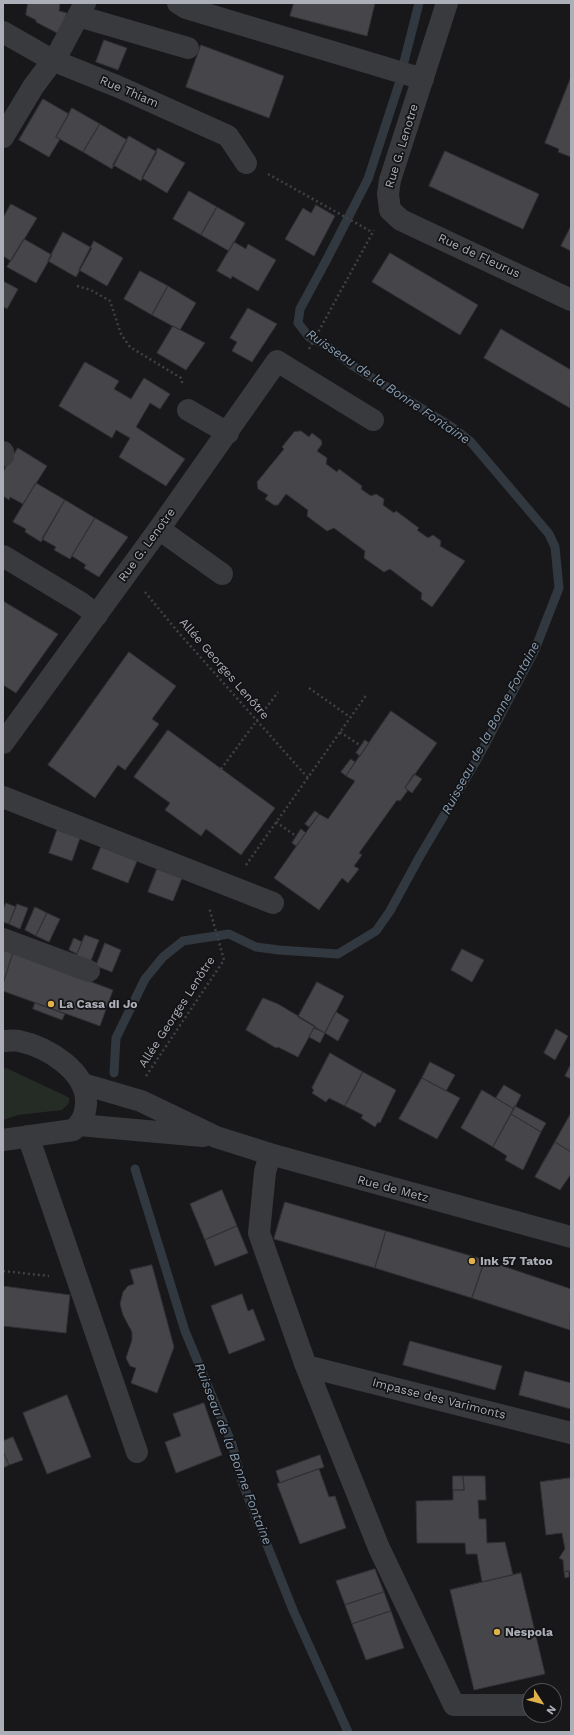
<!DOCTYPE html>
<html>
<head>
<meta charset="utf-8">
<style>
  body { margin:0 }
  #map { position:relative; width:574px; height:1735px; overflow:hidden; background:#18181a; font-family:"Work Sans",sans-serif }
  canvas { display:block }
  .frame { position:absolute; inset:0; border:4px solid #acafb8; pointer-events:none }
  .north { position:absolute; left:522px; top:1683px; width:40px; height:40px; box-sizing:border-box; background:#131315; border:1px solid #505156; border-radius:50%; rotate:126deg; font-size:11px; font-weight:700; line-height:16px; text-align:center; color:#acafb8 }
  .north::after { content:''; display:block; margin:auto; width:14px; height:18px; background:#e1b149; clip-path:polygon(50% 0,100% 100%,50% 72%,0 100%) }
</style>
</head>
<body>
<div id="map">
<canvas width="574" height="1735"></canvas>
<div class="frame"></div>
<div class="north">N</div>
</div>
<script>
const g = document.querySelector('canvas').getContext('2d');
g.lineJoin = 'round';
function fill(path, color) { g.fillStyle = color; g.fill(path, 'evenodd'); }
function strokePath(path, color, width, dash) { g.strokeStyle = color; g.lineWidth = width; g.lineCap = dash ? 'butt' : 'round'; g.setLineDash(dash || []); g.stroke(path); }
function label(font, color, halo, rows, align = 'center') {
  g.font = font + ' "Work Sans",sans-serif'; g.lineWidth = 3.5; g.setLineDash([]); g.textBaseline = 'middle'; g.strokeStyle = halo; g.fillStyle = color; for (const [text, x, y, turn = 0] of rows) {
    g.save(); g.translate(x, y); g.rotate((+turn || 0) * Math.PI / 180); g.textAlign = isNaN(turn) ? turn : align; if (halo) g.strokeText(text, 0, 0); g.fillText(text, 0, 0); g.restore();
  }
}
fill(new Path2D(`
  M6 1068 66 1096 69 1098V1103L62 1110 18 1115 3 1120V1069Z`), '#242c25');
strokePath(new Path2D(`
  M404 62 419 3
  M114 1073 116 1038 145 979 163 957 183 941 229 934 256 947 279 950 338 954 376 931 390 911 420 856 478 758 534 652 559 588 555 547 549 534 470 441 452 427 353 366 330 348 309 337 298 323 300 309 327 259 368 179 400 81
  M135 1169 185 1331 232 1444 242 1482 293 1610 348 1732`), '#31383f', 9);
const building = new Path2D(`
  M28 3H60L59 11 67 13 59 34 36 22V20L26 15Z
  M294 3H375L367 36 290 16Z
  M104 40 127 48 118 70 96 62Z
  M201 45 284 76 269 118 186 87Z
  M571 77V157L558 152 559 149 545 143Z
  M43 99 69 114 56 137 60 139 49 157 19 140Z
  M72 108 100 124 83 152 56 137Z
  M100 124 127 140 112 169 83 152Z
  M129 136 157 152 141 181 113 165Z
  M158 148 185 163 167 193 142 178Z
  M445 151 539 194 523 229 429 186Z
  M189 191 217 207 201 235 173 219Z
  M11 204 37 218 11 261 3 256V218Z
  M316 205 335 216 314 256 285 239 303 208 311 213Z
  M217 207 245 223 229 251 201 235Z
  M571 226V251L561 246Z
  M63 232 92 248 76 277 48 261Z
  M24 239 52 255 36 283 7 267Z
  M94 241 123 258 107 286 79 270Z
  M234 242 246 249 248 244 276 260 258 291 232 276 231 279 217 271Z
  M390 253 478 305 460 335 372 282Z
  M140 271 168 286 152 315 124 299Z
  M3 281 18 289 7 309 4 307 3 308Z
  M168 286 196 303 180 330 152 315Z
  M248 308 277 324 252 362 232 351 237 342 230 338Z
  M173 326 205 343 186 370 157 353Z
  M501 329 571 370 570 408 484 358Z
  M85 362 119 381 114 389 131 399 144 378 170 394 160 409 150 403 136 427 185 459 166 486 119 457 130 438 116 430 112 438 59 406Z
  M301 431 309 437 312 433 321 440 322 444 317 451 327 458 326 464 337 472 339 469 362 486 361 489 371 496 376 494 384 499 383 505 394 513 396 511 419 528 417 530 428 538 433 535 441 541 440 546 465 561 432 607 421 599 422 593 390 569 384 572 364 558 365 551 334 528 327 531 307 516 308 510 286 494 278 505H274L265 499 268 495 258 489 257 482 284 449 282 447 294 432Z
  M18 448 47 466 23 504 10 497 9 500 3 496V472Z
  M36 483 65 500 41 542 25 532 26 529 13 522Z
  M65 500 95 518 70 559 54 550 56 547 42 539Z
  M95 518 128 537 99 577 84 568 86 565 72 556Z
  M3 601 58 634 16 693 3 685Z
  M129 652 176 686 152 719 159 724 125 770 118 765 95 798 48 765Z
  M391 711 437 743 405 788 408 790 400 801 397 800 359 853 362 855 354 866 359 869 348 883 342 878 319 910 274 878 319 814 328 819 355 781 346 776Z
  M168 730 275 808 241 855 206 829 201 836 165 810 170 803 134 777Z
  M365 740 369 743 360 756 356 753Z
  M351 759 355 762 346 776 341 772Z
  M414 774 422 779 412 793 405 788Z
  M315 811 319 814 309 827 305 824Z
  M301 829 306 833 296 846 292 843Z
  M57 830 80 838 72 861 49 853Z
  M101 847 137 861 128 883 92 869Z
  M157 869 182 878 173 901 148 892Z
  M6 903 16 907 9 924 3 922V910Z
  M17 904 28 908 20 929 9 924Z
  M35 907 47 913 36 936 25 930Z
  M47 913 60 919 49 942 36 936Z
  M85 935 99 940 90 963 76 957Z
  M74 938 82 942 77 954 69 950Z
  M105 943 121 950 112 972 96 966Z
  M462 949 484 960 472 982 451 970Z
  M3 950 13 953 3 984Z
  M13 953 113 990 100 1026 3 991V984Z
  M317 982 344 996 325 1033 298 1017Z
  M263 998 278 1004 315 1026 298 1057 278 1047 276 1048 246 1030Z
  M35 1003 65 1014 62 1020 33 1009Z
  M336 1012 349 1020 338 1041 325 1033Z
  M314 1028 325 1033 320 1043 309 1037Z
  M556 1029 568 1036 555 1060 544 1053Z
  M330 1053 363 1072 345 1106 329 1098 326 1102 312 1093 314 1090 312 1088Z
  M430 1062 455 1075 446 1091 422 1078Z
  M571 1064V1079L565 1076Z
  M363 1072 396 1090 380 1123 378 1122 375 1127 361 1118 363 1115 345 1106Z
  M422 1078 460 1098 437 1139 399 1119Z
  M504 1085 521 1095 514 1109 496 1098Z
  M482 1090 514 1109 493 1147 461 1128Z
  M515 1106 546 1123 541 1132 511 1114Z
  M571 1113V1152L555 1142Z
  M511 1114 541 1132 523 1170 505 1160 507 1156 493 1147Z
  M555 1142 571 1152V1174L560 1190 535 1177Z
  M222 1190 237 1226 205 1240 190 1204Z
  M285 1202 386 1231 375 1268 274 1239Z
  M237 1226 248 1253 215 1266 205 1240Z
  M386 1231 485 1260 472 1298 375 1268Z
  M485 1260 571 1289 570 1330 472 1298Z
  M152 1265 174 1347 157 1393 131 1383 136 1368 130 1366 126 1358 132 1340V1332L123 1315 120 1304 123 1292 128 1286 134 1284 130 1270Z
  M3 1286 70 1295 66 1333 3 1326Z
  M242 1294 248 1311 253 1309 265 1340 229 1354 211 1306Z
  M410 1341 502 1366 495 1390 403 1365Z
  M525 1371 571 1383V1409L519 1395Z
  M67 1395 91 1457 47 1474 23 1413Z
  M204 1403 222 1455 176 1473 165 1442 181 1436 173 1414Z
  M13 1437 23 1460 9 1465 3 1451V1441Z
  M3 1451 9 1465 3 1468Z
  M320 1455 324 1467 280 1483 276 1471Z
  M319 1469 329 1497 335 1496 346 1528 300 1544 277 1484Z
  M453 1476H463L464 1490H453Z
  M463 1476H485L486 1500H478L479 1519H486L487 1543 505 1542 513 1575 482 1582 477 1554H466L465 1543H417L416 1501 453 1500V1490H464Z
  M571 1478V1571L564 1572 563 1560 559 1558 565 1549 562 1533 546 1535 540 1482Z
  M375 1569 384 1592 345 1605 336 1581Z
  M569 1571V1577L565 1578 564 1572Z
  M521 1573 545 1674 474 1690 450 1590Z
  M384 1592 391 1611 352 1624 345 1605Z
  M391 1611 404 1648 366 1660 352 1624Z`);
fill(building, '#45454a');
strokePath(building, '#323236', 1);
strokePath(new Path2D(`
  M268 174 372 232
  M77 286 91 290 110 301 121 334 130 347 181 378 183 386
  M309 349 374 230
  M145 592 178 632 308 778
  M309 688 350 717
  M340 732 361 746
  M221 769 278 692
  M276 822 296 836
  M246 865 367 694
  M146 1076 224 960 209 907
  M3 1271 49 1276`), '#3f4145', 2.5, [2, 3]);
strokePath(new Path2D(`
  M178 3 186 8 423 79
  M447 3 390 180 388 194 390 210 401 220 571 300
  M78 16 188 48
  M3 32 52 60 119 87 228 136 246 163
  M3 137 33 87 59 52 85 3
  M188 410 228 433
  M3 452V456
  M159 529 222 574
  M3 556 81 603 97 615
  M3 743 159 529 277 361 373 420
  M3 797 273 903
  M3 939 89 971
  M3 1041C8 1041 14 1040 19 1041 47 1047 88 1071 86 1104 85 1116 82 1123 73 1130L3 1140
  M83 1084 141 1101 216 1137 270 1154 571 1237
  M79 1125 203 1136
  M28 1136 137 1452
  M270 1154 265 1172 259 1233 306 1366 379 1548 454 1705H529
  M306 1366 571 1433`), '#393a3e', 22);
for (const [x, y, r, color] of [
  [51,1004,4,"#e1b149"],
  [472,1261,4,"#e1b149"],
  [497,1632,4,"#e1b149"]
]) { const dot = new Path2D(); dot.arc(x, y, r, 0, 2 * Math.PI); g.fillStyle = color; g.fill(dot); strokePath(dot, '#131315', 1.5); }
label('12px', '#acafb8', '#131315', [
  ["Rue Thiam",129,92,23],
  ["Rue G. Lenotre",402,146,-73],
  ["Rue de Fleurus",479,256,25],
  ["Rue G. Lenotre",147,545,-54],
  ["Allée Georges Lenôtre",224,669,49],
  ["Allée Georges Lenôtre",177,1012,-57],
  ["Rue de Metz",393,1189,15],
  ["Impasse des Varimonts",439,1399,14]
]);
label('bold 12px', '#acafb8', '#131315', [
  ["La Casa di Jo",59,1004],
  ["Ink 57 Tatoo",480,1261],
  ["Nespola",505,1632]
], 'left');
label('italic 13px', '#869bb0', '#131315', [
  ["Ruisseau de la Bonne Fontaine",388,387,34],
  ["Ruisseau de la Bonne Fontaine",491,728,-62],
  ["Ruisseau de la Bonne Fontaine",233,1454,69]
]);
</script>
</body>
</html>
